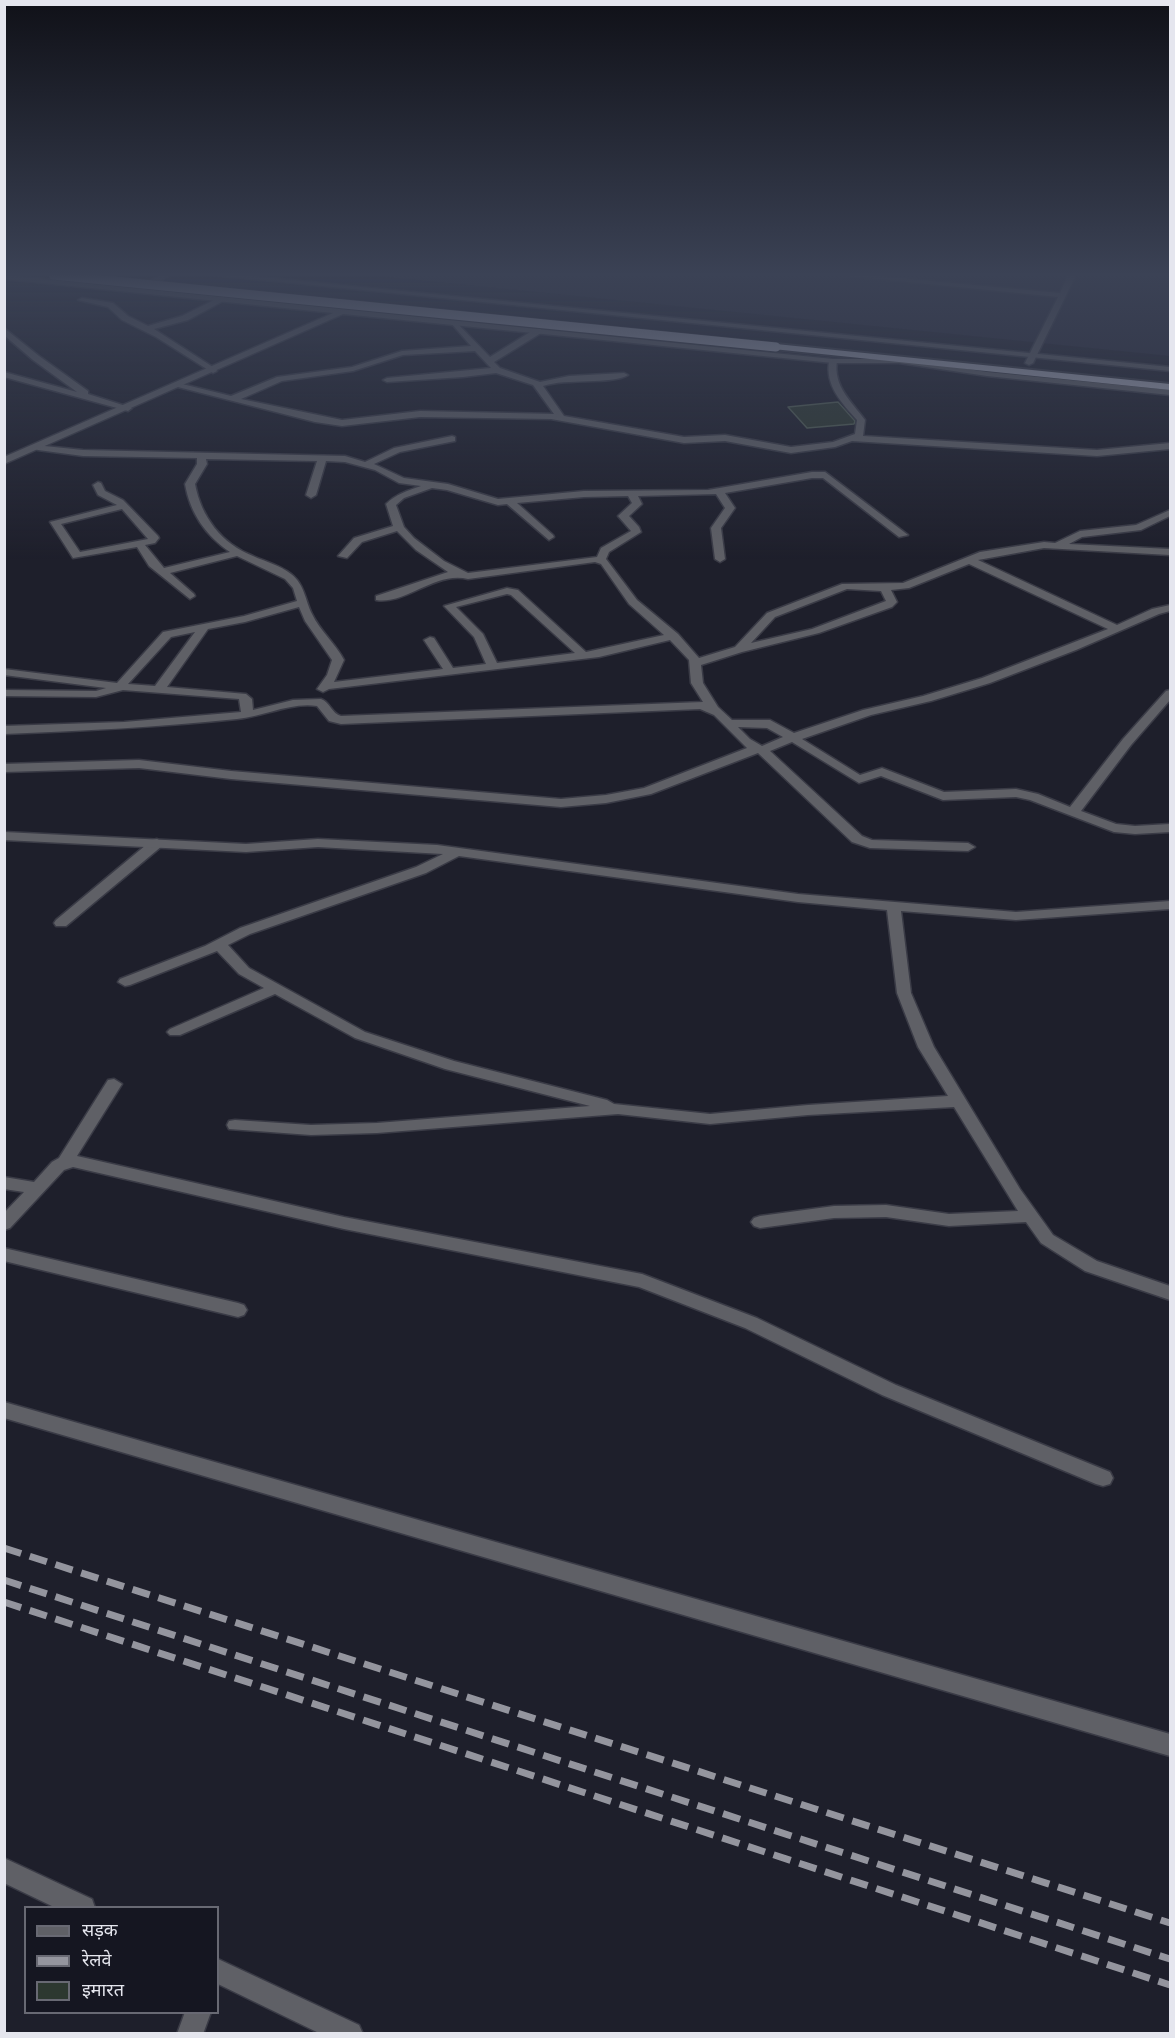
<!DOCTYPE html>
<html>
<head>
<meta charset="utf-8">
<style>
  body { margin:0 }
  #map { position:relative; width:1175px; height:2038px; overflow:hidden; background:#1e1f2b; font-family:Raleway,"Noto Sans Devanagari",sans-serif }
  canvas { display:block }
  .frame { position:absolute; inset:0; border:6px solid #e5e6ee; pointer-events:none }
  .legend { position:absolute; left:24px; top:1906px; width:195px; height:108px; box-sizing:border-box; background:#151621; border:2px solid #686973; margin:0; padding:8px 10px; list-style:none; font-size:18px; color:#e5e6ee }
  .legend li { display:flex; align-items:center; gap:12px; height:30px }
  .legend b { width:30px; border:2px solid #686973 }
</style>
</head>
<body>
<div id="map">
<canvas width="1175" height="2038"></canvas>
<div class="frame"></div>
<ul class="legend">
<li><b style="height:8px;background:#5f6066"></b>सड़क</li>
<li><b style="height:8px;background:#94959e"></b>रेलवे</li>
<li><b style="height:16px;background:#2d3830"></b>इमारत</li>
</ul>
</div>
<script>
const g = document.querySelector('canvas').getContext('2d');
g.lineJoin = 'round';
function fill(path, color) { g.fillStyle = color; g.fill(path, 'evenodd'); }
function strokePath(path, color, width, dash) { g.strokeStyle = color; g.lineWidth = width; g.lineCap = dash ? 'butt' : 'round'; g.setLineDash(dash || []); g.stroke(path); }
fill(new Path2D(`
  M369 275H1170V356Z`), '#272839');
const building = new Path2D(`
  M838 402 855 421 854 424 807 428 788 407Z`);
fill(building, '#2d3830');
strokePath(building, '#525f55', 1.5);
const service = new Path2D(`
  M157 839 164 843 162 846 66 926H56L54 923 56 920 152 840Z
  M4 1402 1170 1734V1756L4 1418Z`);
const minor = new Path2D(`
  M160 275H170L142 292 135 290Z
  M838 275H867L1060 293 1068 275H1076L1033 363 1029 365 1025 363 1058 297Z
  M220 297 227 299 188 320 154 329 216 369 217 371 213 373 156 337 122 320 108 307 78 300 82 298 113 303 128 316 148 326 182 316Z
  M455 321 490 357 535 329H541V333L494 362 500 368 540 382 569 376 624 373 628 375C612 385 566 378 543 386L564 416 684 437 725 435 791 447 833 442 855 434 857 420C842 403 825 386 829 361L833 359 837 361C833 386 851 401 865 420L863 436 1097 450 1170 443V449L1097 456 852 441 835 447 791 453 725 441 684 443 551 419 420 417 342 426 315 422 174 386 178 383 231 396 277 377 352 367 402 351 471 346 451 323ZM475 351 491 368 387 378 383 380 387 382 463 377 496 373 533 385 554 414 420 411 342 420 241 399 282 381 353 371 403 355Z
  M4 328 39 356 88 391V394L132 408 128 411 4 377V372L77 392 33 360 4 335Z
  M452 436 455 437V441L400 452 374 464 404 478 448 484 498 499 584 491 708 490 812 472H825L908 535 899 537 823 478H812L725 493 735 508 721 528 725 559 720 562 715 559 711 528 725 508 716 494 638 496 642 504 629 516 639 527 641 532 609 552 606 559 637 600 678 634 699 658 735 647 767 613 842 584 903 583 980 552 1044 542 1055 543 1080 531 1136 525 1170 510V516L1141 530 1082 537 1069 544 1170 549V555L1044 548 978 560 1117 625 1152 609 1170 605V611L1159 614 1076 650 990 683 931 701 871 715 802 739 860 775 882 768 944 792 1016 789 1038 794 1070 807 1123 739 1166 691 1170 690V700L1131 745 1081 811 1116 824 1135 826 1170 824V832L1135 834 1114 832 1030 800 1016 797 943 800 881 776 859 783 792 742 770 751 862 836 872 840 968 843 975 847 968 851 870 848 852 842 758 753 651 794 606 803 561 807 231 779 139 768 4 772V764L139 760 231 771 561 799 606 795 644 788 747 748 714 715 700 709 341 724 329 721 317 706C290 702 263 717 237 719 160 727 82 731 4 734V726L124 722 241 712 239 699 123 690 96 697 4 696V690L96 691 106 688 4 675V669L117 683 163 632 244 616 297 601 293 588 285 579 237 556 170 573 194 594 195 596 190 599 149 566 137 547 73 558 50 522 117 505 98 495 93 485 98 482 101 483 105 491 123 500 158 536 159 538 155 543 145 545 164 568 230 552C206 536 190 513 185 484L197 464V458L83 456 38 450 35 449V445L83 450 345 456 365 462 394 448ZM206 459 317 461 306 495 311 498 316 495 326 461 345 462 375 470 399 483 421 486C407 491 396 494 386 504L393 526 354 538 338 556 347 558 362 542 397 531 416 550 448 572 376 596V600C406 605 435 571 468 579L595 562 601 564 629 604 664 635 586 652 518 590 507 588 444 606 474 637 486 664 453 668 434 638 430 637 424 640 443 669 334 682 344 660C335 643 320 631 312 614 305 600 305 585 291 574 280 565 266 562 253 556 222 544 201 517 195 484L207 464ZM432 488 447 490 498 505 507 504 549 540 554 537 553 535 517 503 584 497 628 496 632 503 618 516 631 531 601 548 597 557 468 573 444 561 414 538 404 527 396 505 404 498ZM122 509 148 539 80 552 61 524ZM969 564 1108 629 982 678 923 696 863 710 794 733 770 720H732L718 707 703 683 701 665 742 652 819 633 892 607 897 602 891 590 909 588ZM847 589 881 591 886 601 812 629 751 643 775 617ZM507 594 511 595 575 653 497 663 483 634 456 607ZM299 607 305 621 332 660 327 675 317 689 323 692 329 689 599 657 670 640 689 660 691 683 703 702 341 716C332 714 330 702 321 699L293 700 253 710 252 699 246 694 167 687 208 629 245 622ZM195 632 155 686 128 684 171 637ZM738 727 767 728 783 737 762 746 750 739Z
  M4 832 246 844 318 839 437 845 798 894 1016 912 1170 901V909L1016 920 901 911 911 993 934 1047 1020 1189 1053 1235 1097 1261 1170 1286V1300L1085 1271 1041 1243 1026 1222 949 1226 886 1217 834 1218 760 1228 754 1226 751 1222 754 1218 760 1216 834 1206 886 1205 949 1214 1018 1211 954 1107 808 1115 710 1124 618 1114 377 1133 311 1135 229 1129 227 1125 229 1121 235 1120 311 1125 377 1123 590 1106 445 1069 355 1038 275 994 180 1035H170L167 1032 170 1029 264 988 239 974 217 951 130 985 125 986 118 982 120 979 205 946 240 928 416 867 443 854 318 847 246 852 4 840ZM459 856 798 902 887 910 897 993 918 1047 948 1096 808 1105 710 1114 614 1104 607 1100 454 1061 365 1032 249 968 228 945 250 934 426 873Z
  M114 1079 122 1084 77 1156 344 1217 642 1274 757 1318 896 1385 1110 1472 1113 1478 1110 1484 1103 1486 1096 1484 882 1395 745 1328 639 1287 344 1229 73 1167 64 1170 10 1228 4 1230V1213L24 1192 4 1189V1177L34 1182 52 1162 59 1158 108 1080Z
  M4 1248 238 1303 244 1305 247 1310 244 1315 238 1317 4 1261Z
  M185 2012H211L203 2034H177Z`);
const tertiary = new Path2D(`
  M4 275 833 359H912L916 361 987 372 1170 390V395L987 376 899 363H833L343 314 4 464V457L333 313 4 279Z
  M213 275H240L1170 367V371Z
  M4 1858 92 1899 95 1908H56L4 1883Z
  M218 1959 359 2025 363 2034H321L218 1984Z`);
const trunk = new Path2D(`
  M776 344 1170 384V390L773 349V345Z`);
strokePath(service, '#3a3b46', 3);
strokePath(minor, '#3a3b46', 3);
strokePath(tertiary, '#3a3b46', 3);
strokePath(trunk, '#3a3b46', 4);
fill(service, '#5f6066');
fill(minor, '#5f6066');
fill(tertiary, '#5f6066');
fill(trunk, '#acaebc');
strokePath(new Path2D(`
  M4 1548 1170 1923
  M4 1580 1170 1959
  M4 1602 1170 1985`), '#94959e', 7, [18, 9]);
const trunkBridge = new Path2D(`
  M53 275 776 347`);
strokePath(trunkBridge, '#3a3b46', 10, []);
strokePath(trunkBridge, '#acaebc', 9);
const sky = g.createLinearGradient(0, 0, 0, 560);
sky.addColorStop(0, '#101118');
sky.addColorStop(0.49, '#3b4255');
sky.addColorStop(1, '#3b425500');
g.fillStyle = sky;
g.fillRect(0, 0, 1175, 560);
</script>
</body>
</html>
